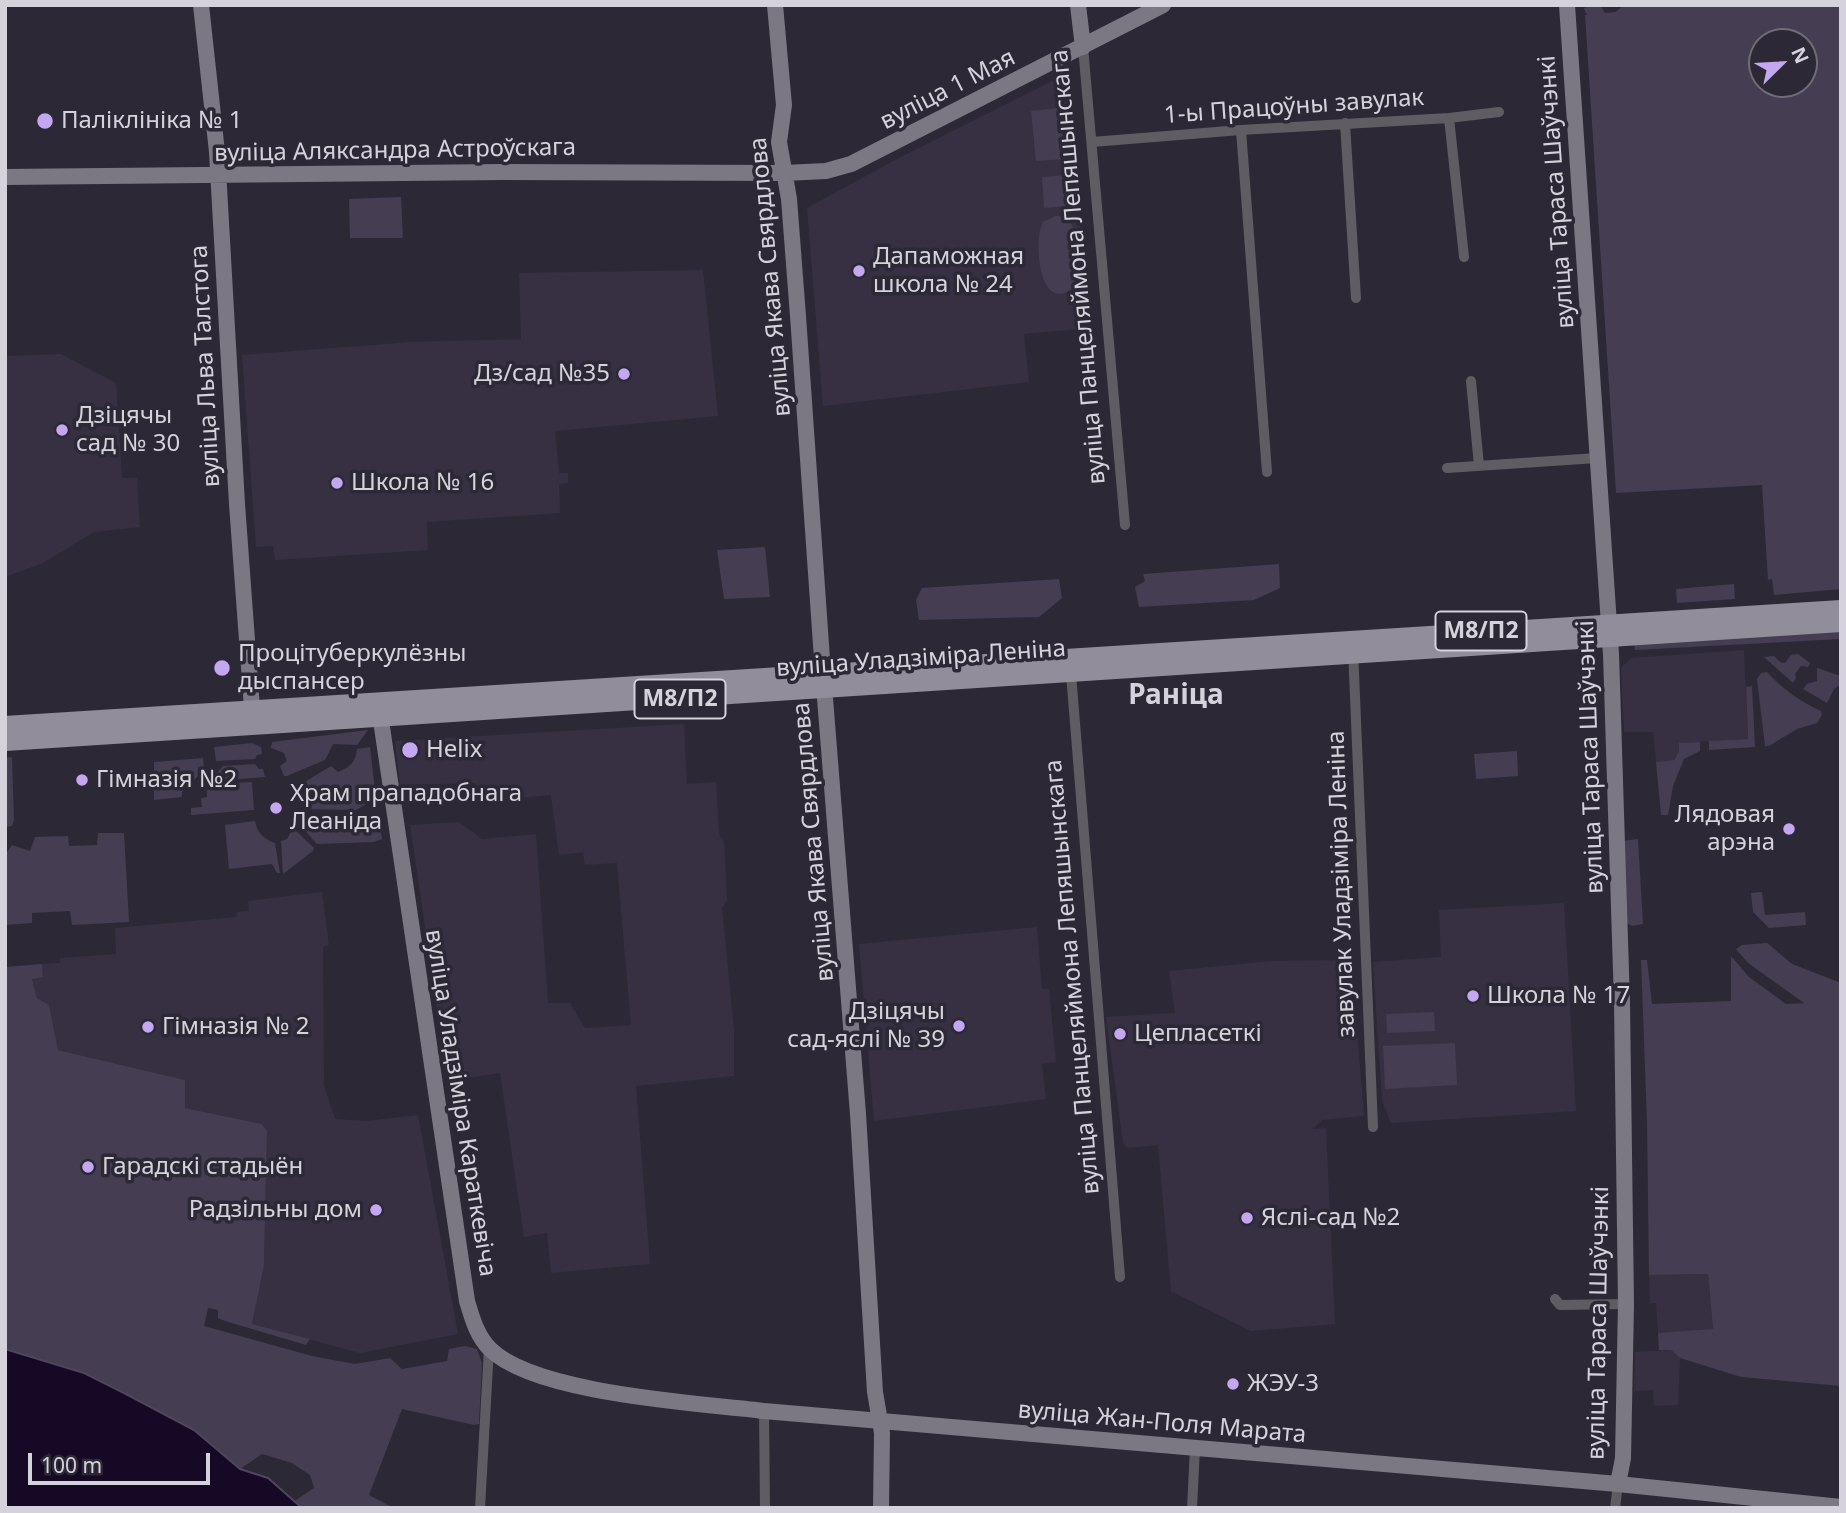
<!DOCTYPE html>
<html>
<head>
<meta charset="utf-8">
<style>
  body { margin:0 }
  #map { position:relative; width:1846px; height:1513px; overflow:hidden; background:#2d2835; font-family:"Noto Sans",sans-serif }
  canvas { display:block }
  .frame { position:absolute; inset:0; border:7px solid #d5d2db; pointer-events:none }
  .north { position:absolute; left:1748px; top:28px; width:70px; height:70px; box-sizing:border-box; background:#2d2835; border:2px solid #706c77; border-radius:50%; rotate:66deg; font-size:19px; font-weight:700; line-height:28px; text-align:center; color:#d5d2db }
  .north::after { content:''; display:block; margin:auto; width:24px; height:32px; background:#c4a7f1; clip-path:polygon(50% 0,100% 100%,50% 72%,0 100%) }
  .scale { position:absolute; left:28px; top:1453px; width:182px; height:32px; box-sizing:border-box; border:4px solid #d5d2db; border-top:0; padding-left:9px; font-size:21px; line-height:24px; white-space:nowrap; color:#d5d2db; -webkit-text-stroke:5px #2d2835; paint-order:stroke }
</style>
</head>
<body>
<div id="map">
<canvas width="1846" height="1513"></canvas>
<div class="frame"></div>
<div class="north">N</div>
<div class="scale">100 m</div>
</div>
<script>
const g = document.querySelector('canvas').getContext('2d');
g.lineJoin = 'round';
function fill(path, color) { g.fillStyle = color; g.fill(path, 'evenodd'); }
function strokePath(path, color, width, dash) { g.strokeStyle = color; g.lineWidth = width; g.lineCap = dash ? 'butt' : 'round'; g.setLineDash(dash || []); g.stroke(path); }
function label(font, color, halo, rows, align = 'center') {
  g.font = font + ' "Noto Sans",sans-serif'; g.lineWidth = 7; g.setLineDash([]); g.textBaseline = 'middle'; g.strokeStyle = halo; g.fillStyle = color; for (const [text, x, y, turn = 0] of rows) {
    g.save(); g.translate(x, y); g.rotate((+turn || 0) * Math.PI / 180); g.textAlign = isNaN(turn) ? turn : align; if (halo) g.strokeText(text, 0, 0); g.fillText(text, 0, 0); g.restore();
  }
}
fill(new Path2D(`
  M1068 73 1089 328 1024 334 1029 382 823 406 807 208 897 159Z
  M703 270 718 416 555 431 559 473H568V483L559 484 560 513 427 522 428 550 275 560 273 546 256 547 242 355 412 342 521 339 519 273Z
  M61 354 116 383 122 478H137L140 527 94 532 43 563 5 577V356Z
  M1744 650 1748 739 1680 743 1679 751 1674 760 1656 762 1653 732H1624L1621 668 1631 658Z
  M684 724 687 784 716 782 719 833 724 842 727 901 722 907 734 1030V1076L636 1086 650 1264 551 1273 547 1233 524 1237 500 1073 448 1081 410 825 459 822 482 839 536 834 548 1003H570L585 1028 631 1025 617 863 585 865 583 852 559 855 551 795 488 801 474 783 400 785 395 741Z
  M322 892 329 945 323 947 324 1085 335 1119 366 1121 418 1115 458 1334 360 1353 252 1324 264 1266 267 1131 262 1124 185 1108V1080L58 1050 49 1005 37 998 32 978 43 977 42 964 60 963V958L116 954 115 928 236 917 237 912 249 911 248 901Z
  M1564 903 1576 1111 1391 1123 1382 1101 1373 962 1441 957 1439 910Z
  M1037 927 1042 989H1049L1056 1062 1042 1064 1046 1099 874 1121 859 944Z
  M1351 960 1364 1116 1322 1120 1313 1129 1326 1128 1335 1324 1251 1331 1171 1291 1158 1145 1128 1148 1123 1143 1106 1017 1175 1013 1169 971 1272 961Z
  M1708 1274 1713 1330 1658 1333 1656 1303H1650L1649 1275Z
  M1671 1350 1680 1358 1678 1405 1654 1406 1653 1390 1634 1391 1635 1352Z`), '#373043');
fill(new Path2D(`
  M1587 5H1600L1605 13 1616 12 1623 5H1841V589L1774 595 1772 579 1768 580 1762 485 1616 493 1585 15H1587L1584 9ZM1762 42H1804V84H1762Z
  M1060 108 1065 159 1036 161 1031 111Z
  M1066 175 1069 206 1044 208 1042 177Z
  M401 197 403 238H350L349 199Z
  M1055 216C1061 216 1066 217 1070 222 1078 232 1080 277 1074 287 1039 317 1033 239 1043 222Z
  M765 547 770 597 724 599 717 550Z
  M1279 564 1280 588 1254 600 1139 607 1135 587 1145 581 1143 574Z
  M1059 579 1062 598 1039 617 919 620 916 600 922 588Z
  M1734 584 1735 599 1677 603 1676 589Z
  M1841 630V639L1635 650 1634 642Z
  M1798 654 1810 663 1808 667 1801 666 1795 674 1796 678 1793 683 1764 657 1774 656 1780 662 1785 663 1791 655Z
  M1817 668 1841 676V684L1834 689 1827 703 1803 689 1807 684 1817 681Z
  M1767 672C1783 689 1799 701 1821 711L1822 715 1817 723 1797 729 1769 746H1765L1757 679 1761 673Z
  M1752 686 1755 747 1709 750V741L1748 739 1746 687Z
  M368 730 357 745 333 744 325 760 287 776H284L280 766 287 761 284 753 271 748 272 742Z
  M1700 742V751L1684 759 1673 786 1668 815H1661L1656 762 1674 760 1679 751V743Z
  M252 743 261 747 262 754 257 755 255 759 216 761 214 747Z
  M370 747 376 798 356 810 304 809 303 783 331 766 338 772C350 767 356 762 357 749Z
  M1517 751 1518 776 1476 779 1474 754Z
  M12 757 14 820 12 826 5 827V758Z
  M203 758 204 770 182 792V797L154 800V762Z
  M255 764 259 769H263L265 777 213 781 212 773H217L223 766Z
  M252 782 254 810 191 815V808L202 807 201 798 207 797V790L213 789V784Z
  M255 821C257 833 264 839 275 843L280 873H277L272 864 229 869 225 825Z
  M297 822 368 823 380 825 382 839 374 842 317 844Z
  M293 828 314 848 313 851 283 874 281 841 287 839Z
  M98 833H124L129 922 72 925 70 911 32 913V923L5 925V855L12 845 30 851 35 837 68 836 69 846 97 845Z
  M1638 839 1643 924 1632 926 1625 922 1622 841Z
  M1762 892 1765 915 1805 912 1806 925 1769 928 1753 912 1751 893Z
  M1767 943 1792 964 1841 983V1386L1741 1377 1680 1358 1671 1350H1659L1658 1333 1713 1329 1708 1274 1649 1275 1647 1122 1641 960H1647L1652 1004 1731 1001V956L1749 977 1786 1004 1804 1003 1748 963 1736 949 1742 945Z
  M42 964 43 977 32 979 37 998 49 1005 58 1050 185 1080V1108L262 1124 267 1131 264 1266 252 1324 310 1339 306 1345 225 1321 218 1318V1310L208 1308 204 1326 312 1356 355 1364 390 1358 402 1369 447 1361 449 1349 465 1346 477 1349 482 1363 479 1424 474 1425 402 1409 369 1495 394 1508H302L293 1502 314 1488 310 1475 292 1463 262 1454 240 1469 194 1430 85 1373 5 1349V967Z
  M1434 1012 1435 1031 1387 1033 1386 1014Z
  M1455 1043 1457 1085 1385 1089 1383 1046Z`), '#453d52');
const water = new Path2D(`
  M5 1349 84 1373 124 1393 194 1430 240 1469 268 1478 302 1508H5Z`);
fill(water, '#160926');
strokePath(water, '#4f455c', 2);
strokePath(new Path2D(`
  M1083 47 1125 525
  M1449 118 1464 257
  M1345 123 1356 298
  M1241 130 1267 472
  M1092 142 1241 130 1449 118 1499 112
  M1471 381 1479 466
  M1447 468 1597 458
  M1353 649 1373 1127
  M1071 674 1120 1277
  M1555 1299 1560 1305 1626 1304
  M764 1411 765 1508
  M480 1508 489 1348
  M1192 1508 1195 1448
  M1615 1508 1618 1484`), '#5f5c63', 10);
strokePath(new Path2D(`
  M201 5 217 152 237 504 253 722
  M775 5 784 105 779 142 789 199 798 316 823 673 858 1114 875 1392 882 1433 881 1508
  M1078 5 1083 47
  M1567 5 1611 654 1622 1003 1626 1304 1623 1458 1618 1484
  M5 177 502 172 784 173 826 171 851 164 1163 5
  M379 707 467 1301C472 1318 477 1336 490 1349 535 1394 699 1403 764 1411L1618 1484 1841 1507`), '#7c7883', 16);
strokePath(new Path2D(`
  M5 725 1841 609
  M5 742 1841 623`), '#928d9b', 18);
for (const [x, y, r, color] of [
  [45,121,9,"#c4a7f1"],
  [859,271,7,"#c4a7f1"],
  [624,374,7,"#c4a7f1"],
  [62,430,7,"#c4a7f1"],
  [337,483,7,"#c4a7f1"],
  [222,668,9,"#c4a7f1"],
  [410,750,9,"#c4a7f1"],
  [82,780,7,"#c4a7f1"],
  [276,808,7,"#c4a7f1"],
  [1789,829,7,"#c4a7f1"],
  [1473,996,7,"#c4a7f1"],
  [959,1026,7,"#c4a7f1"],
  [148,1027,7,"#c4a7f1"],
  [1120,1034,7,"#c4a7f1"],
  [88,1167,7,"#c4a7f1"],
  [376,1210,7,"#c4a7f1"],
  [1247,1218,7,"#c4a7f1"],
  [1233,1384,7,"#c4a7f1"]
]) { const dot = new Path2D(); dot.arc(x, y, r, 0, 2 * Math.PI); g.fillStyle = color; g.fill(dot); strokePath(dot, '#2d2835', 2.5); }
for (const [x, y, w] of [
  [1481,631,91],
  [680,699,91]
]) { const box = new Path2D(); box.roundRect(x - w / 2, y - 19.5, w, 39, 5); g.fillStyle = '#2d2835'; g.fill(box); strokePath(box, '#d5d2db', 2); }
label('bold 23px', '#d5d2db', null, [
  ["М8/П2",1481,631],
  ["М8/П2",680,699]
]);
label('24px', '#d5d2db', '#2d2835', [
  ["вуліца 1 Мая",948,90,-27],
  ["1-ы Працоўны завулак",1294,107,-4],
  ["вуліца Аляксандра Астроўскага",395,151,-1],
  ["вуліца Тараса Шаўчэнкі",1557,192,-94],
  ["вуліца Панцеляймона Лепяшынскага",1079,267,-95],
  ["вуліца Якава Свярдлова",771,277,-95],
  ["вуліца Льва Талстога",206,366,-93],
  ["вуліца Уладзіміра Леніна",921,659,-4],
  ["вуліца Тараса Шаўчэнкі",1591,757,-92],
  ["вуліца Якава Свярдлова",814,842,-95],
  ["завулак Уладзіміра Леніна",1342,884,-92],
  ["вуліца Панцеляймона Лепяшынскага",1073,977,-95],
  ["вуліца Уладзіміра Караткевіча",460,1103,81],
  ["вуліца Тараса Шаўчэнкі",1599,1323,-89],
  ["вуліца Жан-Поля Марата",1162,1423,5]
]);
label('24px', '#d5d2db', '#2d2835', [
  ["Паліклініка № 1",61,121],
  ["Дапаможная",873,257],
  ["школа № 24",873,285],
  ["Дз/сад №35",610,374,"right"],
  ["Дзіцячы",76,416],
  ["сад № 30",76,444],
  ["Школа № 16",351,483],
  ["Процітуберкулёзны",238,654],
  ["дыспансер",238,682],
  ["Helix",426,750],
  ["Гімназія №2",96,780],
  ["Храм прападобнага",290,794],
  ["Леаніда",290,822],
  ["Лядовая",1775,815,"right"],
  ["арэна",1775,843,"right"],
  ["Школа № 17",1487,996],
  ["Дзіцячы",945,1012,"right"],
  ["сад-яслі № 39",945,1040,"right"],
  ["Гімназія № 2",162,1027],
  ["Цепласеткі",1134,1034],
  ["Гарадскі стадыён",102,1167],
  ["Радзільны дом",362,1210,"right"],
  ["Яслі-сад №2",1261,1218],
  ["ЖЭУ-3",1247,1384]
], 'left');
label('bold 28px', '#d5d2db', '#2d2835', [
  ["Раніца",1176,696]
]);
</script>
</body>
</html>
